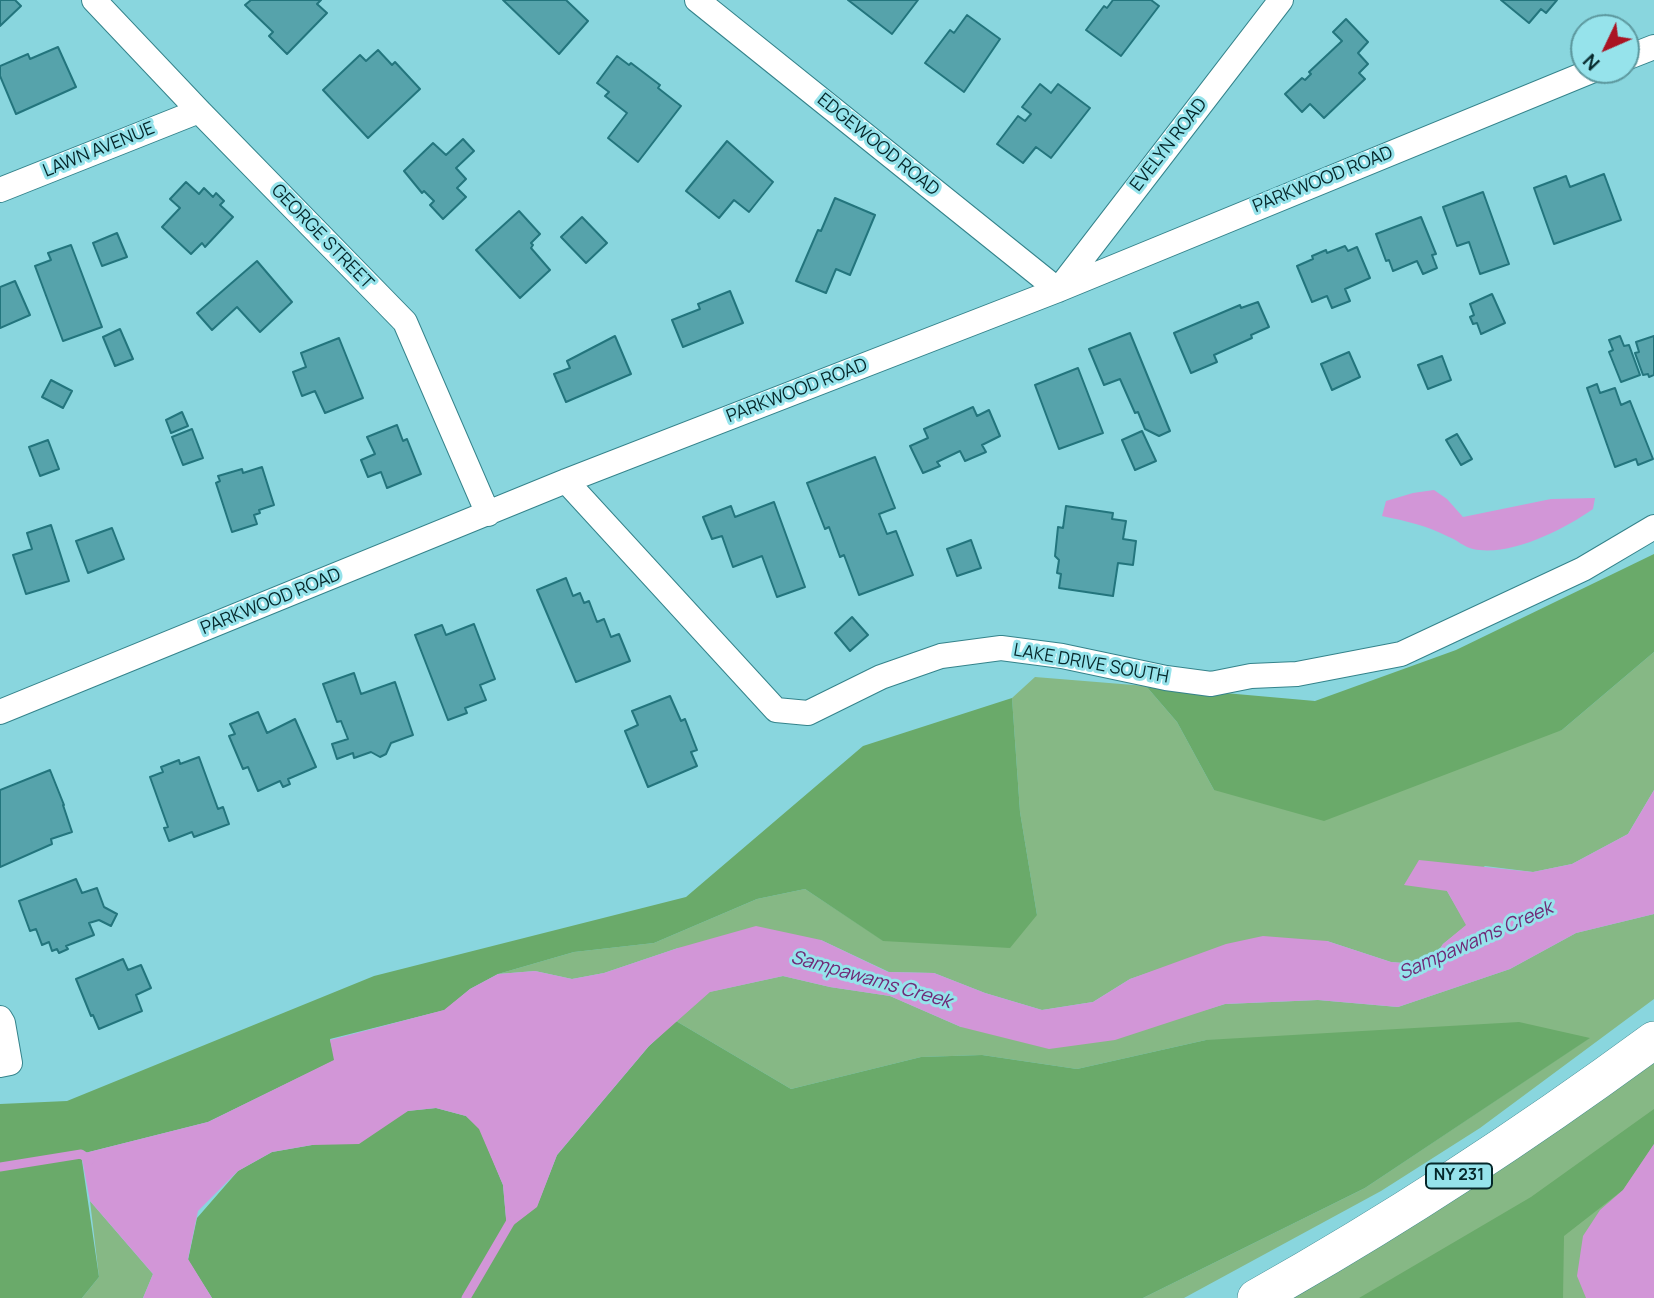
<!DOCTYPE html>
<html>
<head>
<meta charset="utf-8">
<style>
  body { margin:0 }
  #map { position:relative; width:1654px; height:1298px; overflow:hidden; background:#89d6de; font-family:Manrope,sans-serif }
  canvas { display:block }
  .north { position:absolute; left:1570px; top:14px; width:70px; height:70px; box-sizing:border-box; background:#96e3eb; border:2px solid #5c989e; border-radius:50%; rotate:226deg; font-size:19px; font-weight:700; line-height:28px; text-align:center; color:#05272a }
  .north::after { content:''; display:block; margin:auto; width:24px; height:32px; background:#aa1423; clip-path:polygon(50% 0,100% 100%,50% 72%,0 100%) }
</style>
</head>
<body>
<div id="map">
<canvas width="1654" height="1298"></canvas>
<div class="north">N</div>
</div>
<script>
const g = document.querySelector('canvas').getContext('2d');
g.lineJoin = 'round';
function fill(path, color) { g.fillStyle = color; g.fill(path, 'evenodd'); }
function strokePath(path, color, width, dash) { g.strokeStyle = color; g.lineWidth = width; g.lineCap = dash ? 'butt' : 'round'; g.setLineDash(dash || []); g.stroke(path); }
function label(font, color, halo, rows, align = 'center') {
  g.font = font + ' Manrope,sans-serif'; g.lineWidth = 6; g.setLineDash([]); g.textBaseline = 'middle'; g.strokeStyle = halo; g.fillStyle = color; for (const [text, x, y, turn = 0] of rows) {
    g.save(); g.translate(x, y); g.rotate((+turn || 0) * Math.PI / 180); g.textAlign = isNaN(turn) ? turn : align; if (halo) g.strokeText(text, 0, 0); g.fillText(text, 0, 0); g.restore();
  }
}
fill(new Path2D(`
  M1654 652V790L1628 834 1572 864 1533 872 1485 866 1447 891 1467 925 1443 944 1429 965 1391 962 1327 941 1174 964 1130 979 1093 1002 1042 1010 985 993 934 973 889 972 821 940 678 948 604 973 572 979 535 971 498 974 574 952 654 943 757 899 805 889 884 941 1037 915 1020 812 1012 698 1035 677 1146 686 1177 722 1214 790 1562 730Z
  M1654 914V999L1480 1128 1381 1191 1184 1298H1143L1365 1188 1589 1038 1206 1040 1077 1069 982 1055 921 1057 791 1089 676 1021 709 992 783 976 830 987 890 996 961 1027 1182 1017 1225 1004 1318 1000 1398 1007 1510 969 1576 933Z
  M1654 1063V1298H1284Z
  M90 1201 153 1274 143 1298H82L99 1277Z`), '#86b885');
fill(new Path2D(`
  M1654 554V652L1562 730 1324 821 1214 790 1177 722 1146 686 1315 701 1456 650Z
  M1012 698 1020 812 1037 915 1010 948 883 941 805 889 757 899 654 943 574 952 498 974 470 989 445 1010 330 1039 335 1060 208 1122 81 1154 99 1277 82 1298H0V1104L67 1101 374 976 686 897 863 746Z
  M676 1021 791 1089 921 1057 982 1055 1077 1069 1206 1040 1519 1022 1590 1038 1365 1188 1143 1298H212L188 1260 197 1218 238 1171 272 1152 312 1145 386 1124 407 1111 436 1108 466 1116 480 1129 503 1185 507 1229 537 1206 557 1155 649 1046Z
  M1654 1109V1144L1623 1190 1564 1236 1563 1298H1359L1531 1197Z`), '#6aaa6a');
fill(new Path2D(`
  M1434 490 1447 499 1463 517 1551 499 1595 498 1593 509C1563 530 1510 557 1473 549 1464 547 1457 540 1449 537 1428 526 1406 521 1382 516L1386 501 1413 493Z
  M1654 790V914L1576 933 1510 969 1398 1007 1318 1000 1225 1004 1115 1040 1049 1049 961 1027 890 996 830 987 783 976 710 992 649 1046 557 1155 537 1207 507 1230 503 1185 479 1129 466 1116 436 1108 408 1111 359 1144 312 1145 272 1152 238 1171 198 1211 188 1259 212 1298H143L153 1274 90 1201 81 1154 208 1122 334 1060 330 1040 444 1010 470 989 498 974 535 971 572 979 604 973 678 948 756 926 821 940 888 972 934 973 985 993 1042 1010 1093 1002 1130 979 1226 944 1263 936 1327 941 1391 962 1429 965 1443 944 1466 925 1447 891 1404 885 1419 860 1533 872 1572 864 1628 834Z
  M1654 1144V1298H1586L1577 1276 1583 1236 1600 1210 1623 1190Z`), '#d296d7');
strokePath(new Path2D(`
  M0 1167 81 1154 90 1160
  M466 1298 511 1221`), '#d296d7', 9);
const building = new Path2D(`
  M0 0H15L21 6 0 26Z
  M251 0H321L317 4 327 13 287 54 269 36 273 32 245 5Z
  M503 0H566L588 21 559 54Z
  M848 0H918L892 34Z
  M1113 0H1151L1159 6 1121 56 1086 30 1104 6 1107 8Z
  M1501 0H1557L1546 13 1541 9 1529 23Z
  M967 15 1000 39 964 92 925 63 950 30 954 33Z
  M1346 19 1368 42 1358 53 1368 64 1359 73 1365 79 1324 118 1310 104 1302 112 1285 94 1302 78 1305 80 1311 74 1309 72 1342 41 1333 32Z
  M58 47 76 87 16 114 0 76V66L28 54 30 59Z
  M378 50 392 65 395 62 420 89 368 138 323 90 360 55 366 61Z
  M617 56 629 65 631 63 660 85 658 88 681 106 638 162 608 138 627 113 605 96 609 92 597 83Z
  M1040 84 1051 93 1058 84 1090 108 1051 158 1036 147 1023 163 997 144 1018 116 1025 121 1031 114 1022 107Z
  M463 139 474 151 456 168 466 179 457 188 466 197 443 219 430 205 434 201 424 191 422 193 404 171 433 143 446 155Z
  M727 141 773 182 749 212 734 200 719 218 686 191Z
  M1604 174 1621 220 1554 244 1534 188 1566 176 1570 187Z
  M186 182 199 194 204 188 213 197 216 193 224 201 220 205 233 217 205 247 202 243 191 254 162 227 180 208 170 199Z
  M1483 192 1509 264 1480 274 1469 242 1457 246 1443 207Z
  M835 198 875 215 850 275 836 269 826 293 796 281 818 230 821 231Z
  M519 211 540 234 531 243 533 245 531 248 550 270 520 298 476 250Z
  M582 217 607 243 586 263 561 237Z
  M1421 217 1436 254 1432 255 1437 268 1423 274 1417 261 1393 271 1389 260 1386 261 1376 234Z
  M117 233 127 257 102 266 93 243Z
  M71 245 102 327 63 341 35 266 51 260 48 253Z
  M1345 246 1348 251 1357 247 1370 278 1345 289 1350 301 1332 308 1327 296 1312 302 1297 266 1313 259 1312 256 1326 250 1327 253Z
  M257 261 292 302 260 332 237 307 212 330 197 313Z
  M15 281 30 315 0 328V287Z
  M730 291 743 323 683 347 672 320 700 309 698 304Z
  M1492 294 1505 323 1481 334 1477 323 1473 324 1470 317 1474 315 1470 304Z
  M1258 302 1269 327 1251 335 1252 338 1214 355 1217 362 1191 373 1174 333 1240 305 1241 308Z
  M120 329 133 359 115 366 103 337Z
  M1130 333 1170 431 1159 436 1145 429 1138 412 1135 413 1120 379 1104 385 1089 349Z
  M615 336 631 374 566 402 554 374 570 368 567 361Z
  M1620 336 1624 346 1629 345 1640 375 1621 382 1609 352 1613 350 1609 340Z
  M1654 336V375L1649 377 1648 374 1643 375 1635 353 1639 352 1636 342Z
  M339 338 363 398 325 413 315 391 302 396 293 372 306 367 301 353Z
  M1349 352 1360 377 1332 390 1321 364Z
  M1442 356 1451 380 1428 389 1418 365Z
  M1078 368 1103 433 1059 449 1035 385Z
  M51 380 72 391 63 408 42 397Z
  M1597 384 1600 393 1615 388 1621 405 1630 401 1653 459 1638 465 1636 459 1615 467 1587 388Z
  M973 407 977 416 989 410 1000 436 982 445 986 452 965 461 960 451 937 462 940 466 923 473 910 446 928 438 924 429Z
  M182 412 188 426 171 433 166 420Z
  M397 425 403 441 407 439 421 474 387 488 381 472 368 477 361 460 375 454 367 437Z
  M192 429 203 458 183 465 172 437Z
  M1142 431 1156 461 1135 470 1122 440Z
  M1457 434 1472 459 1461 465 1446 440Z
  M48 440 59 469 40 476 29 447Z
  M875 457 895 508 879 514 887 534 896 531 913 575 859 595 844 555 840 557 829 527 825 529 807 483Z
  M262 467 274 505 259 510 260 513 254 515 257 524 232 532 216 483 220 481 218 476 242 469 243 473Z
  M774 502 805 587 777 597 762 556 733 567 722 536 712 539 703 517 731 506 735 517Z
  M1066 506 1113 513 1112 519 1126 521 1123 539 1136 541 1133 565 1118 563 1113 596 1059 588 1061 574 1057 573 1059 560 1055 556 1058 527 1063 528Z
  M51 525 69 581 26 594 13 555 32 549 27 533Z
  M112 528 124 559 88 573 76 541Z
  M971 540 981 568 957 576 947 549Z
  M566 578 573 596 580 593 584 603 589 601 597 622 604 619 611 637 619 634 630 661 576 682 537 590Z
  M852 617 868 635 850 651 835 633Z
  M474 624 495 679 480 685 486 700 465 708 467 713 448 720 415 635 442 625 446 635Z
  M354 673 361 694 395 682 413 735 391 743 386 754 380 757 371 752 354 758 353 753 337 759 332 744 348 739 341 721 337 722 323 684Z
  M670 696 681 721 685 719 697 750 691 752 697 766 648 787 625 731 638 725 632 711Z
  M258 712 267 733 295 719 316 767 288 779 290 784 283 787 280 781 258 791 248 767 243 769 229 736 235 734 230 724Z
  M199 757 218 809 223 807 229 824 194 837 192 832 169 841 164 828 168 827 150 777 163 772 161 767 179 760 180 764Z
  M50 770 64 805H63L72 832 51 839 52 844 0 867V790Z
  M76 879 82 893 97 888 104 907 117 914 111 926 99 920 89 923 94 935 66 946 68 949 59 953 57 949 52 951 49 942 42 945 36 929 30 931 19 901Z
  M123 959 128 970 141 965 151 988 136 995 142 1011 99 1029 93 1015 91 1016 76 979Z`);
fill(building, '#56a3ab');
strokePath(building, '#23757d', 2);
const minor = new Path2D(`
  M94 0 199 111 405 322 488 514
  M697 0 1058 290 1281 0
  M1626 58 1654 47
  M0 190 199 111
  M566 481 776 710 808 713 881 677 941 656 1001 648 1062 656 1166 678 1211 684 1251 676 1297 674 1401 654 1583 569 1654 527
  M0 712 566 481 1058 290 1594 70
  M0 1018 3 1023 10 1063 0 1065`);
const primary = new Path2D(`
  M1256 1298C1395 1220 1526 1134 1654 1040`);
strokePath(minor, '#34838b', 26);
strokePath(primary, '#34838b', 38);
strokePath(minor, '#fff', 24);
strokePath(primary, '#fff', 37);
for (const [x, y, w] of [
  [1459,1176,66]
]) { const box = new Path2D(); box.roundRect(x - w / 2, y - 12.5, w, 25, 5); g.fillStyle = '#96e3eb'; g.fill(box); strokePath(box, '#05272a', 2); }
label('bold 16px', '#05272a', null, [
  ["NY 231",1459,1176]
]);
label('18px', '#05272a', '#96e3eb', [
  ["EDGEWOOD ROAD",878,145,39],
  ["EVELYN ROAD",1169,145,-52],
  ["LAWN AVENUE",99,150,-22],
  ["PARKWOOD ROAD",1323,180,-22],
  ["GEORGE STREET",322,237,46],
  ["PARKWOOD ROAD",797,391,-21],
  ["PARKWOOD ROAD",271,602,-22],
  ["LAKE DRIVE SOUTH",1091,664,10]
]);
label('italic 19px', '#702976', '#96e3eb', [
  ["Sampawams Creek",1476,941,-24],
  ["Sampawams Creek",871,980,16]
]);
</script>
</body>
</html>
